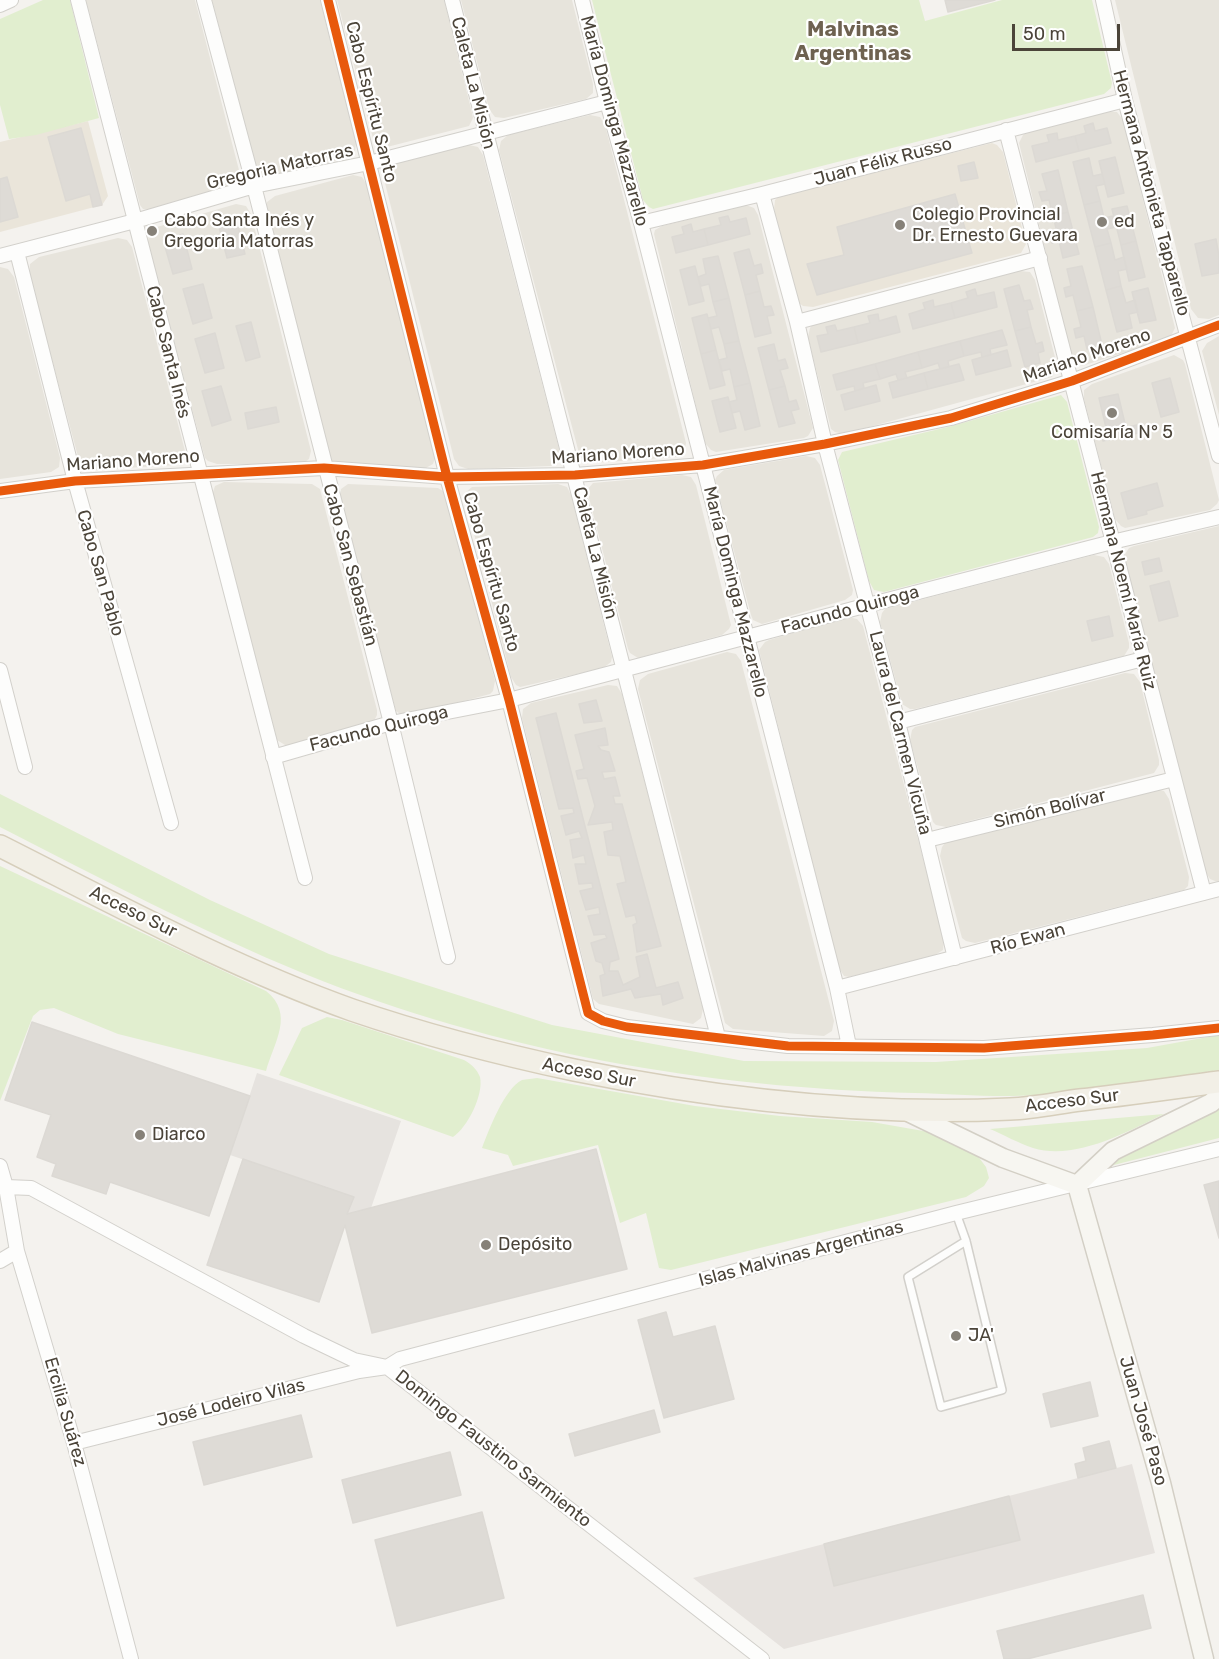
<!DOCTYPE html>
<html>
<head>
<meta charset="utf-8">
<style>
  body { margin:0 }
  #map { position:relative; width:1219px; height:1659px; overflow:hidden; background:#f4f2ee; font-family:Rubik,sans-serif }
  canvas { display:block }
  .scale { position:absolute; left:1012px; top:24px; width:108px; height:27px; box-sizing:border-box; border:3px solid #4b4439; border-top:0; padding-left:8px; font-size:18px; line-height:21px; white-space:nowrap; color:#4b4439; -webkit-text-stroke:4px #fff; paint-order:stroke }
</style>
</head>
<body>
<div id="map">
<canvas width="1219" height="1659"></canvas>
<div class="scale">50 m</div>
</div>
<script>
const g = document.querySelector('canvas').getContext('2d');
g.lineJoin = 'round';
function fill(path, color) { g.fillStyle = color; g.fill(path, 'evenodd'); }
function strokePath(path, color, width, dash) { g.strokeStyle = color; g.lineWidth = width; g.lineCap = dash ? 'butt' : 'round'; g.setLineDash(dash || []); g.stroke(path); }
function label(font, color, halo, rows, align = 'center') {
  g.font = font + ' Rubik,sans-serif'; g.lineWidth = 4.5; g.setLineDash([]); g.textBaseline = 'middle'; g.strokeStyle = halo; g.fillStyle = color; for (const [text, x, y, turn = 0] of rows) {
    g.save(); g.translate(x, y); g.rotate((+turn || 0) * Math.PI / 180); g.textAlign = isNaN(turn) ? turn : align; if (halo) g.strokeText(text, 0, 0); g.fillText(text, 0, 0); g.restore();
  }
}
fill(new Path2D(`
  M86 0H195L240 174V179L236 187 152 210 143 209 140 205Z
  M212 0H320L356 143 355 152 352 156 271 179 262 177 258 174Z
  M337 0H444L472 113 473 118 469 126 387 147H383L374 142Z
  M461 0H572L593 84V93L586 99 504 118 495 117 489 109Z
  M1115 0H1219V315L1209 319 1198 318 1191 309Z
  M1107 111 1117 112 1123 120 1175 328 1171 336 1166 339 1082 366 1074 362 1072 358 1019 143 1023 135 1027 132Z
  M590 115 600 117 605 125 686 443 684 453 676 457 592 463 587 462 580 457 499 150 501 141 508 135Z
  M469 145 478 147 483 155 560 453 558 461 551 466 468 469 459 466 454 459 383 175 384 170 392 164Z
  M353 175 362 177 367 185 436 455 433 464 424 469 333 463 330 459 266 206 267 202 275 196Z
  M236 204 246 206 251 214 311 451 309 459 302 464H217L208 461 205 458 148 242 149 233 157 227Z
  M746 205 754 208 758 215 813 428 808 436 804 438 716 452 711 450 705 443 654 234 655 230 662 226Z
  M118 238 127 240 132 247 185 451 183 460 176 465 92 470H87L80 464 29 274 30 264 39 257Z
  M0 267 8 269 14 277 60 458 59 467 51 472 0 479Z
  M1020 271 1030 272 1035 280 1057 365V369L1052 377 844 434 835 432 831 429 808 337 810 328 813 324Z
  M1219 336V415L1202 351 1207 343Z
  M1174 355 1183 360 1185 364 1219 500 1217 504 1210 510 1125 528 1121 526 1115 519 1084 399V390L1092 384Z
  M806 456 815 458 820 465 853 590 852 595 845 600 762 624 753 620 751 615 715 480 717 476 724 470Z
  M682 475 691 477 696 485 731 625 729 629 722 635 638 658 630 653 628 649 587 490 593 483Z
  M224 482 312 484 320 489 377 710V715L373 723 290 745H285L277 740 212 495 215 486Z
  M348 484 438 488 446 493 495 681 493 691 490 694 408 716H403L396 711 340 498 341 489Z
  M558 484 567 487 571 495 612 657 611 662 603 668 520 687 516 685 511 677 464 495 466 492 472 487Z
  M1219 526V881H1215L1210 879 1205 871 1124 556 1129 548 1134 546Z
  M1094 555 1104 557 1109 564 1129 643V648L1124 656 915 709H910L902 704 880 622 882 613 885 609Z
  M848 617 857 619 863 626 944 940 943 950 935 955 849 977 844 976 839 968 759 650 765 642 769 640Z
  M727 652 736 654 741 661 834 1021 832 1031 824 1036 733 1029 725 1023 638 689 640 680 648 674Z
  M1125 673 1134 674 1140 682 1159 760V765L1154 773 946 827 936 825 933 822 910 740 912 730 915 727Z
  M608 685 617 686 622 694 703 1009 701 1018 693 1024 599 1004 593 999 522 718 523 709 531 703Z
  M1155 789 1164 791 1169 799 1189 877 1188 886 1184 890 975 943 966 941 962 938 940 856 942 847 945 843Z`), '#e7e4dc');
fill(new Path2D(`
  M1132 1464 1155 1553 784 1649 693 1578Z`), '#e6e2de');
fill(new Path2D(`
  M88 121 108 196 102 205 0 232V142Z
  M992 143 997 145 1003 152 1026 244 1021 253 813 307 803 306 799 303 774 210 775 200 778 197Z`), '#eae5da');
fill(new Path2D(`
  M43 0H70L99 118 36 135 9 139 0 105V19Z
  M592 0H919L925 21 1002 0H1092L1112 83 1111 88 1104 94 653 209 649 207 643 200Z
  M1061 395 1067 402 1099 527 1098 533 1093 537 884 592 874 590 869 581 838 460 842 452 952 426Z
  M0 794 210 900 329 954 552 1025 744 1061 936 1062 1147 1048 1219 1035V1070C1158 1079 1097 1090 1036 1095 999 1098 953 1094 915 1093 707 1088 498 1052 305 974 200 931 100 878 0 827Z
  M0 866 266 991C295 1014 274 1042 266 1071L118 1034 54 1008 40 1010 33 1016 0 1101Z
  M327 1017 342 1020 464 1060C471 1064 477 1069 480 1077 484 1095 467 1128 453 1137L279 1075 302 1028Z
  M537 1078 695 1106 780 1116 872 1122 929 1132 977 1155 986 1167 989 1178 984 1186 966 1197 671 1270 659 1268 646 1213 620 1223 598 1145 513 1166 508 1155 482 1148C489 1130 504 1089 522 1080 526 1079 533 1079 537 1078Z
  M1219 1104V1138L1106 1167 1127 1152Z
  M1164 1114C1127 1132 1075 1161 1033 1148 1018 1143 1004 1135 990 1129Z`), '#e1eecf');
fill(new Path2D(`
  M257 1073 401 1121 371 1208 347 1214 354 1197 230 1155Z`), '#e6e3df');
const building = new Path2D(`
  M945 0H995L948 12Z
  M1093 123 1095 131 1107 128 1111 143 1079 151 1075 136 1086 133 1084 126Z
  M81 128 102 205 93 207 90 194 66 201 48 137Z
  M1057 133 1058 140 1075 136 1079 151 1036 162 1032 146 1049 142 1047 135Z
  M1115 157 1124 193 1108 197 1099 161Z
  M1089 158 1093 176 1102 174 1105 184 1096 186 1100 201 1084 205 1073 162Z
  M974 162 978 178 961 181 958 166Z
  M1058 170 1068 212 1053 216 1049 200 1042 201 1039 192 1047 191 1042 174Z
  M7 177 18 217 0 222V179Z
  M955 194 972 253 817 295 807 264 844 255 837 227Z
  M1100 201 1104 218 1113 216 1116 227 1107 229 1111 243 1095 247 1084 205Z
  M1127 206 1136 241 1121 245 1112 209Z
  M1068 212 1079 254 1063 258 1059 241 1052 243 1050 234 1057 232 1053 216Z
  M728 216 730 222 746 218 750 234 708 245 704 229 721 225 719 218Z
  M237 222 245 254 227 258 219 227Z
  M691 224 693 232 704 229 708 245 676 253 672 237 684 234 682 227Z
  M183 234 192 269 173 274 163 240Z
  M1216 239 1219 256V273L1202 276 1195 244Z
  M1136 241 1145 277 1129 281 1121 245Z
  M1111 243 1115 260 1124 257 1127 269 1118 271 1121 286 1106 290 1095 247Z
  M749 249 754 266 761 264 763 273 756 275 760 291 745 295 734 253Z
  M718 256 729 298 713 302 709 284 701 286 698 277 706 274 703 259Z
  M695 266 704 301 689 305 680 270Z
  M1082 266 1093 307 1077 311 1073 295 1066 297 1064 288 1071 286 1067 269Z
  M203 284 212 318 193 324 183 289Z
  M1019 285 1024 301 1030 300 1033 309 1027 310 1031 327 1015 331 1004 289Z
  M1121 286 1126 303 1135 300 1138 312 1129 314 1132 328 1117 332 1106 290Z
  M1148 288 1156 320 1140 323 1132 292Z
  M975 289 977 296 994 292 997 307 955 318 951 303 968 298 966 292Z
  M760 291 764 307 771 306 774 315 767 316 771 333 755 337 745 295Z
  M729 298 739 341 724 344 719 327 711 329 708 318 717 316 713 302Z
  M933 300 934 307 951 303 955 318 913 329 909 314 925 309 923 303Z
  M1093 307 1102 345 1087 349 1084 336 1076 338 1074 329 1081 327 1077 311Z
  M707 314 716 350 701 354 692 318Z
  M878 314 879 321 896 316 900 332 858 343 854 327 870 323 868 316Z
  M251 322 260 357 246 361 236 326Z
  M835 325 837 331 854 327 858 343 821 352 817 336 828 334 826 327Z
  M1031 327 1036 344 1042 342 1044 351 1038 353 1040 363 1025 367 1015 331Z
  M1002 330 1007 345 990 349 991 355 982 357 981 352 964 356 960 341Z
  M215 333 224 368 205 373 195 339Z
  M739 341 750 383 734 387 730 369 722 371 719 360 727 358 724 344Z
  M960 341 964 356 948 361 949 367 940 369 938 363 922 368 918 352Z
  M774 344 778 361 785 359 788 368 780 370 785 386 769 390 758 348Z
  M716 350 725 385 710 389 701 354Z
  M1007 350 1011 366 976 375 972 360Z
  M918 352 922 368 905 372 907 378 898 380 896 374 880 379 875 364Z
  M875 364 880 379 863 383 864 388 855 391 854 386 837 390 833 375Z
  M959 364 964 380 928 389 924 373Z
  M924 373 928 389 893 398 889 383Z
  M1170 378 1179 412 1161 417 1152 383Z
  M750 383 760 426 745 430 740 411 732 413 729 402 737 400 734 387Z
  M876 385 880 401 845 410 841 395Z
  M221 386 231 420 212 426 202 391Z
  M785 386 789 402 796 400 799 409 791 411 795 423 779 427 769 390Z
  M1118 394 1126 428 1107 432 1099 398Z
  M728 397 736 428 720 432 712 401Z
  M276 407 279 422 248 429 245 413Z
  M1137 425 1138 433 1103 441 1101 433Z
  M1157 483 1163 506 1146 511 1147 514 1128 519 1121 493Z
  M1159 558 1162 571 1145 575 1142 562Z
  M1169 581 1178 616 1159 621 1150 586Z
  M1109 616 1113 636 1092 641 1087 621Z
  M596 700 602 721 584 723 579 704Z
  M556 713 619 959 610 962 609 971H618L623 985 640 977 636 957 647 954 656 988 678 982 683 998 663 1005 661 994 635 998 631 989 603 996 600 976 605 974 602 963 596 961 591 943 607 938 605 934 594 935 588 916 600 914 599 907 586 910 580 891 593 888 592 883 579 884 575 864H586L584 855 573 858 570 840 582 838 579 831 566 835 561 816 574 813 573 808 559 809 536 718Z
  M605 728 608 745 598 746 601 750 609 752 615 771 602 772 604 779 615 777 620 796H613L615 804H622L661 946 637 952 633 925 637 923 635 915 626 917 617 884 626 882 620 856 608 855 604 832 613 830 612 822 588 825 595 806 587 778 578 779 576 771 584 769 575 735Z
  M32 1022 250 1096 209 1216 110 1182 106 1194 52 1176 56 1164 37 1157 51 1115 5 1100Z
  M596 1149 627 1269 372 1333 345 1225 319 1302 207 1265 243 1159 354 1197 347 1214Z
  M1219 1181V1238L1204 1185Z
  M666 1312 673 1337 715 1326 734 1399 664 1418 638 1320Z
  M1090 1382 1098 1416 1051 1427 1043 1394Z
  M654 1410 660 1432 575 1456 569 1434Z
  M301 1415 312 1457 204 1485 193 1442Z
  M1109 1441 1116 1468 1078 1478 1075 1464 1086 1461 1083 1448Z
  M450 1452 461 1495 353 1523 342 1480Z
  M1009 1496 1020 1540 834 1586 824 1544Z
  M482 1512 504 1598 397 1626 375 1540Z
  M1143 1595 1151 1628 1027 1659H1004L997 1631Z`);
fill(building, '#dedbd6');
strokePath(building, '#dcd9d4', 1.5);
const lane = new Path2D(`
  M956 1213 966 1241 1002 1390 941 1407 908 1277 966 1241`);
const street = new Path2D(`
  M78 0 305 878
  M204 0 254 186 391 723 448 957
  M328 0 447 477 509 700 588 1013 603 1021 627 1027 788 1046 984 1048 1153 1035 1219 1028
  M452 0 718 1037
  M582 0 607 102 641 223 837 988 849 1046
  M1103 0 1125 100 1219 456
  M0 5 11 0
  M1006 130 1204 893
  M762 194 797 322 825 444 898 722 955 958
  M641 223 762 194 1125 100
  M17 252 75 481 171 823
  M0 256 135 221 254 186 369 163 607 102
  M797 322 1040 258
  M0 491 75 481 324 468 447 477 575 475 703 465 825 444 951 418 1072 381 1219 325
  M0 670 25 767
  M898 722 1143 659
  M273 757 391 723 509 700 868 605 1112 542 1219 517
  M927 840 1174 779
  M837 988 1219 889
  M0 1166 6 1187 17 1251 74 1443 131 1659
  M6 1187 31 1188 304 1336 354 1360 387 1367 762 1659
  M0 1261 17 1251
  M74 1443 359 1371 387 1367 400 1359 956 1213 1219 1149`);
const secondary = new Path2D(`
  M904 1110 1003 1158 1077 1185
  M1077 1185 1161 1483 1204 1659
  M1077 1185 1113 1151 1211 1103 1219 1096`);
const primary = new Path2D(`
  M0 846C115 904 231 967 352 1010 425 1035 499 1054 574 1070 717 1099 864 1116 1010 1109 1034 1108 1057 1103 1080 1100 1126 1095 1173 1088 1219 1082`);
strokePath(lane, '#d2d0cb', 10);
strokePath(street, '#d2d0cb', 16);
strokePath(secondary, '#d3cfc5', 21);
strokePath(primary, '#d6cebb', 24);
strokePath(lane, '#fdfdfc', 7);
strokePath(street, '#fdfdfc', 14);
strokePath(secondary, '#f7f6f1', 18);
strokePath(primary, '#f2efe6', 21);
strokePath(new Path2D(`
  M328 0 447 477 509 700 588 1013 603 1021 627 1027 788 1046 984 1048 1153 1035 1219 1028
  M0 491 75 481 324 468 447 477 575 475 703 465 825 444 951 418 1072 381 1219 325`), '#e8590c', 9);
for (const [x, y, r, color] of [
  [1102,222,6,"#868178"],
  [900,225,6,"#868178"],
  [152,231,6,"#868178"],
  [1112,413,6,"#868178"],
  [140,1135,6,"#868178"],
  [486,1245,6,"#868178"],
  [956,1336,6,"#868178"]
]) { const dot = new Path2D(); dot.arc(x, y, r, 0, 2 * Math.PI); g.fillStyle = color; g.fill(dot); strokePath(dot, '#fff', 2); }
label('18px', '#4b4439', '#fff', [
  ["Caleta La Misión",473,83,76],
  ["Cabo Espíritu Santo",371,102,76],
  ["María Dominga Mazzarello",614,121,75],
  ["Juan Félix Russo",883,162,-15],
  ["Gregoria Matorras",280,167,-13],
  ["Hermana Antonieta Tapparello",1151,193,75],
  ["Cabo Santa Inés",168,352,76],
  ["Mariano Moreno",1087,356,-19],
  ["Mariano Moreno",618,454,-4],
  ["Mariano Moreno",133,461,-4],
  ["Caleta La Misión",595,553,76],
  ["Cabo San Sebastián",350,565,75],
  ["Cabo Espíritu Santo",491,572,74],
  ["Cabo San Pablo",100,573,74],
  ["Hermana Noemí María Ruiz",1123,581,76],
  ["María Dominga Mazzarello",735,592,76],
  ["Facundo Quiroga",850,610,-15],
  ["Facundo Quiroga",379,729,-14],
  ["Laura del Carmen Vicuña",900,733,76],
  ["Simón Bolívar",1050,809,-14],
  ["Acceso Sur",133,912,26],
  ["Río Ewan",1028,939,-15],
  ["Acceso Sur",589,1073,11],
  ["Acceso Sur",1072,1101,-7],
  ["Islas Malvinas Argentinas",801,1254,-15],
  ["José Lodeiro Vilas",231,1403,-14],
  ["Ercilia Suárez",65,1412,74],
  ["Juan José Paso",1143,1421,74],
  ["Domingo Faustino Sarmiento",493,1449,38]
]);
label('18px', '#4b4439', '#fff', [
  ["Colegio Provincial",912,215],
  ["Dr. Ernesto Guevara",912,236],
  ["Cabo Santa Inés y",164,221],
  ["Gregoria Matorras",164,242],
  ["ed",1114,222],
  ["Comisaría N° 5",1112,433,"center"],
  ["Diarco",152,1135],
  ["Depósito",498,1245],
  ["JA'",968,1336]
], 'left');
label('bold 21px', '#6e6250', '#fff', [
  ["Malvinas",853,30],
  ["Argentinas",853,54]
]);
</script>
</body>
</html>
